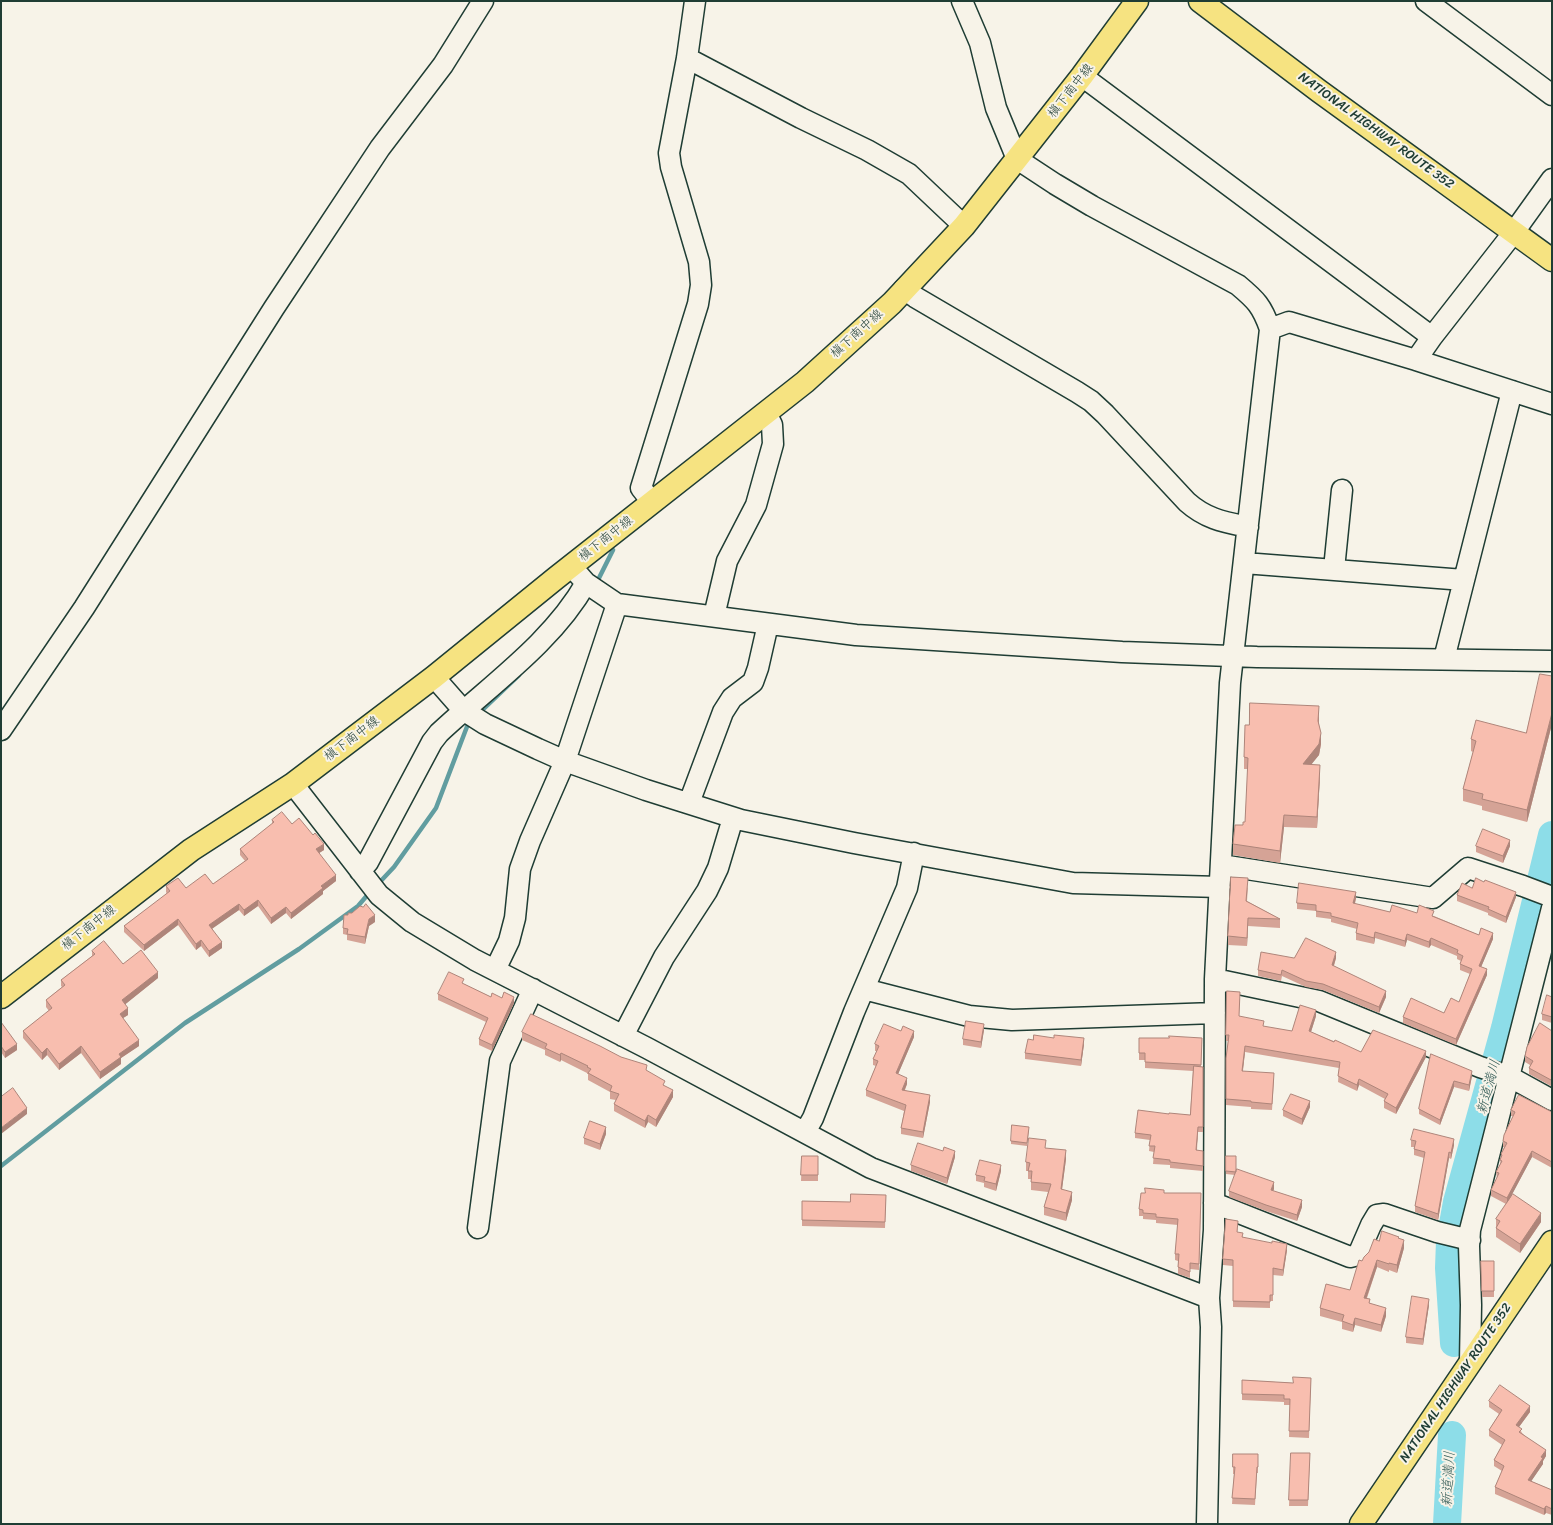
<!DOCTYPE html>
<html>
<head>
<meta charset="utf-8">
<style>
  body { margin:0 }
  #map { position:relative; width:1553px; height:1525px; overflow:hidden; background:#f7f3e8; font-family:Sriracha,sans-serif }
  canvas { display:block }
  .frame { position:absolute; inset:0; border:2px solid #1f3d34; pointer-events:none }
</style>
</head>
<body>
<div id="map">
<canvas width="1553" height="1525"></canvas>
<div class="frame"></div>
</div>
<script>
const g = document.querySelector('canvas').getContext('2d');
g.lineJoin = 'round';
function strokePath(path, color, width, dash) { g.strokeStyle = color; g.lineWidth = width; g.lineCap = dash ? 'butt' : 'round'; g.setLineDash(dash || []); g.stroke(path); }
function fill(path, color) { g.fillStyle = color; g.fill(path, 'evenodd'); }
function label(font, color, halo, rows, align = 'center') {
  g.font = font + ' Sriracha,"Klee One",sans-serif'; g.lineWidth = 4; g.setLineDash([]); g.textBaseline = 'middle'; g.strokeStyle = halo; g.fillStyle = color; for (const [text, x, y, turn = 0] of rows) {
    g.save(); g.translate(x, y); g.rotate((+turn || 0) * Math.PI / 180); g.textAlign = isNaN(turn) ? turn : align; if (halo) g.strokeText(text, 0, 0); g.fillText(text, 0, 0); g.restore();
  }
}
strokePath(new Path2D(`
  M596 584 613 550
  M478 714 519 675
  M378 884 394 867 436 808 468 724 471 721
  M1 1166 185 1023 299 949 358 906 370 892`), '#619da0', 4.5);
strokePath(new Path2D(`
  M1454 1343 1449 1268 1450 1241 1457 1202 1505 1028 1552 835
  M1447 1524 1452 1435`), '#8ddde8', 28);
const minor = new Path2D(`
  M962 1 980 43 996 108 1017 159 1055 184 1092 206 1238 285C1256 300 1262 306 1270 329L1230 683 1215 979 1214 1230 1209 1298 1211 1327 1207 1524
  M1426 1 1552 95
  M687 58 801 118 867 150 909 174 964 226
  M1082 76 1432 337
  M904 289 915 297 1077 392 1091 401 1105 414 1187 502C1206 519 1224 522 1248 527
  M1270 329 1289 322 1416 360 1432 337 1514 232 1552 179
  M1416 360 1552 404
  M652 502 641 488 698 304 701 285 699 262 671 167 669 153 687 58 695 1
  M1244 563 1464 580
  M571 566 586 583 617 604 856 635 1122 652 1257 657 1552 661
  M1334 569 1342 490
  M714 616 727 561 756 505 773 444 772 425 766 413
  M1444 659 1512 391
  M434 677 463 710 485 724 538 749 565 761 646 790 741 820 854 843 1073 883 1220 887
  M1 730 84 608 274 308 380 148 443 65 483 1
  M293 784 379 895 412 922 475 960 647 1048 871 1168 1209 1298
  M689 803 723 712 732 698 753 682 758 668 768 624
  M1221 865 1433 898 1468 868 1523 886 1552 897
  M360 871 368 862 432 742 439 733C489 686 552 643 586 583
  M495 970 509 941 515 918 520 869 530 841 565 761 617 604
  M1215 979 1319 1001 1480 1067 1510 1077 1552 1100
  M864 989 969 1016 1012 1020 1215 1013
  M623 1036 664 957 707 891 718 868 733 818
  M805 1132 813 1118 854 1012 907 888 914 853
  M1214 1203 1350 1257 1358 1255 1371 1225 1377 1215 1384 1214 1437 1232 1470 1240
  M478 1228 500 1061 533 989
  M1470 1362 1471 1305 1469 1246 1470 1230 1552 908`);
const major = new Path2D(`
  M1 997 191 850 293 784 434 677 556 578 805 382 892 303 964 226 1082 76 1137 1`);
const highway = new Path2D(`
  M1200 1 1319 91 1552 260
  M1361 1524 1552 1242`);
strokePath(minor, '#1f3d34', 23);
strokePath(major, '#1f3d34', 25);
strokePath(highway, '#1f3d34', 25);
strokePath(minor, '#f7f3e8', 20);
strokePath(major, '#f6e381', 22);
strokePath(highway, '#f6e381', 22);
fill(new Path2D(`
  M1552 676V724L1527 822 1482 810V806L1463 801V789L1473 752 1471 751V739L1526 733Z
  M1319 717V724L1321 744 1319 755 1311 764 1320 776 1317 828 1284 827 1280 863 1233 855V844L1245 822 1248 769H1244V757L1249 725Z
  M272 820 292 824 324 850 319 853 336 881 323 891V894L291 919 286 913 271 924 258 906 244 916 239 910 212 928 222 948 209 957 201 946 196 950 178 925 144 951 124 932V926L167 894 166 892V886L186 888 213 884 245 861 240 855V849L272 824Z
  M1476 846H1510L1503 863 1476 852Z
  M1248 886 1247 901 1280 919V928L1248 926 1247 946 1228 945V936Z
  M1472 888 1516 897 1506 923 1488 915V913L1457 901V895Z
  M1356 898 1355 904 1390 912 1417 913 1434 916 1479 935 1493 939 1481 967 1487 975 1456 1045 1403 1023V1017L1444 1013 1459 1002 1470 974 1460 970V964L1461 961 1457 959V956L1431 945 1429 948 1407 940 1405 947 1375 938 1374 944 1356 940V933L1357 929 1331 922V919L1316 917V911L1297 909V903Z
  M375 922 369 926 365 944 347 940V935L343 934V928Z
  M92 951 158 978 125 1004 128 1015 123 1018 139 1046 121 1058V1064L100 1079 81 1053 59 1070 47 1055 42 1060 23 1038V1031L49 1011 46 1007V1000L62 987 61 986V980L92 956Z
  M1294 958H1336L1334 966 1386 997 1379 1013 1323 990 1306 987 1282 976 1281 981 1258 976V970Z
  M464 984 491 997 514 1003 492 1051 479 1045V1039L486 1022 438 1000V994Z
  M1227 991 1240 999 1239 1016 1264 1027 1292 1031 1316 1016 1311 1032 1361 1052 1426 1057 1396 1114 1384 1108V1101L1385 1099 1359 1085 1357 1091 1338 1082 1339 1068 1245 1052 1243 1071 1274 1079 1272 1110 1251 1109V1107L1226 1105V1058L1228 1041H1226Z
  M1552 997V1023L1542 1020V1014Z
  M1 1022 17 1050 5 1058 1 1052Z
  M984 1030 981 1048 963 1045V1039Z
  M1552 1031 1551 1086 1529 1074V1068L1530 1065 1525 1062V1056Z
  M522 1032 621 1057 647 1071 665 1086 673 1097 656 1127 648 1122 645 1128 614 1111V1104L616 1100 610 1099V1092L588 1080V1074H587V1073L561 1060 560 1062 545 1055V1050L522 1040Z
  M914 1037 898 1074 907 1084 905 1090 930 1102 923 1138 901 1134V1128L904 1111 866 1096V1090L876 1066 873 1065V1059L877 1051H875V1044Z
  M1139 1038H1202L1201 1067H1203V1132H1198L1197 1150 1203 1151V1171L1170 1168V1165L1153 1164 1154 1152 1149 1151 1150 1140 1135 1138V1133L1169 1114 1190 1115 1193 1071 1145 1068V1060H1139Z
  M1084 1044 1081 1066 1025 1059V1053Z
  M1431 1054 1472 1076 1469 1091 1454 1087 1440 1125 1419 1114V1109Z
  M1310 1107 1302 1125 1283 1116V1110Z
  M1511 1110 1552 1112V1168L1532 1157 1511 1196 1541 1222 1520 1253 1496 1237V1219L1506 1204 1491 1196V1190L1497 1178 1496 1172 1500 1165 1501 1154 1504 1147H1503V1141L1513 1116H1511Z
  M1029 1130 1027 1146 1011 1144V1141Z
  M606 1134 600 1150 584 1144V1138Z
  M1411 1140 1454 1145 1451 1159 1449 1158 1438 1220 1415 1212V1206L1424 1158 1414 1155V1147H1411Z
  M1046 1148 1066 1159 1062 1189 1072 1200 1066 1221 1044 1215V1207L1048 1192 1031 1190V1179H1028V1171H1026V1162Z
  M802 1156H818V1181H801Z
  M1226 1156 1236 1172 1274 1189 1273 1191 1302 1207 1297 1221 1266 1211 1229 1197V1191L1235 1175 1226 1174Z
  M955 1157 947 1184 911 1171V1165Z
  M1001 1171 996 1191 984 1187V1183L976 1181V1175Z
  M1145 1193H1201L1199 1270 1190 1269V1278L1178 1274V1261L1175 1260V1254L1178 1225 1156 1223V1220L1143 1219V1216H1139V1209Z
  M886 1195 885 1228 802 1226V1201L850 1202Z
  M1238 1227 1237 1232 1243 1237 1287 1250 1283 1276 1273 1275V1301H1270V1308L1233 1307V1266L1223 1265V1259Z
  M1399 1239 1404 1248 1397 1273 1389 1270V1272L1377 1267 1367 1298 1370 1304 1386 1316 1381 1332 1355 1325 1353 1332 1342 1329V1322L1320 1316V1308L1350 1290 1362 1261 1379 1241Z
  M1481 1261H1494V1297H1482Z
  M1429 1305 1423 1345 1406 1343V1337Z
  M1311 1378 1309 1438 1289 1437 1290 1405H1284V1402L1242 1400V1380L1293 1383Z
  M1489 1401 1530 1412 1519 1427 1522 1433 1546 1456 1543 1461V1464L1531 1481 1552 1490V1515L1546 1513 1544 1515 1495 1494V1487L1502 1471 1494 1466V1460L1502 1445 1489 1436V1430L1499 1414 1489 1407Z
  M1291 1453H1310L1308 1506H1289Z
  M1233 1454H1258V1473H1257L1255 1505 1232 1504 1234 1474H1233Z`), '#d5a396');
fill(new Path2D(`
  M1319 706V717L1318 732V721Z
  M1552 713V724L1527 822V810Z
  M1321 733V744L1319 755 1303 775V764Z
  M1320 765V776L1317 828V817Z
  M1284 815V827L1280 863V851Z
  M1510 840V846L1503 863V856Z
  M324 844V850L316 855V849Z
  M336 875V881L323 891V894L291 919V913L321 886Z
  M1356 892V898L1353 910V903Z
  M1516 892V897L1506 923V917Z
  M258 900V906L244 916V910Z
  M239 904V910L209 931V925Z
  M286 907V913L271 924V918Z
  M375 915V922L369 926 365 944V937L369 919Z
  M1248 918V926L1247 946V938Z
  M178 919V925L144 951V945Z
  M1375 932V938L1374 944V938Z
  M1493 933V939L1479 972V966Z
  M1407 934V940L1405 947V941Z
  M1431 938V945L1429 948V942Z
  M201 940V946L196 950V944Z
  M222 942V948L209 957V951Z
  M1336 952V958L1332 971V965Z
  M1487 969V975L1456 1045V1039Z
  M158 972V978L122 1007V1000Z
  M1386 991V997L1379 1013V1007Z
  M514 997V1003L492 1051V1045Z
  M128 1008V1015L120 1020V1014Z
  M1316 1010V1016L1309 1038V1031Z
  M984 1024V1030L981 1048V1042Z
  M914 1031V1037L896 1079V1073Z
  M1084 1038V1044L1081 1066V1060Z
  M139 1040V1046L121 1058V1064L100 1079V1072L119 1054Z
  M17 1044V1050L5 1058V1052Z
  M81 1046V1053L59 1070V1064Z
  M1245 1046V1052L1242 1077V1071Z
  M47 1048V1055L42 1060V1053Z
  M1426 1051V1057L1396 1114V1108Z
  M561 1053V1060L560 1062V1055Z
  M1472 1071V1076L1469 1091V1085Z
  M907 1078V1084L902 1096V1090Z
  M1552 1078V1084L1551 1086V1080Z
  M1359 1079V1085L1357 1091V1085Z
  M1454 1081V1087L1440 1125V1120Z
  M673 1090V1097L656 1127V1120Z
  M930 1095V1102L923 1138V1132Z
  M1310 1101V1107L1302 1125V1119Z
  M27 1108V1114L1 1134V1128Z
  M648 1115V1122L645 1128V1121Z
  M606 1127V1134L600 1150V1144Z
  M1198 1127V1132L1196 1155V1150Z
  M1454 1139V1145L1451 1159V1153Z
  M1066 1150V1159L1061 1197V1189Z
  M955 1151V1157L947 1184V1178Z
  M1532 1151V1157L1507 1204V1198Z
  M1449 1152V1158L1438 1220V1214Z
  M1001 1165V1171L996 1191V1184Z
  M1274 1182V1189L1271 1196V1190Z
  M1072 1192V1200L1066 1221V1213Z
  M1302 1200V1207L1297 1221V1215Z
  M1541 1213V1222L1520 1253V1244Z
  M1404 1240V1248L1397 1273V1265Z
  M1287 1244V1250L1283 1276V1270Z
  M1377 1260V1267L1364 1305V1298Z
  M1429 1299V1305L1423 1345V1339Z
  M1386 1308V1316L1381 1332V1325Z
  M1355 1318V1325L1353 1332V1325Z
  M1530 1406V1412L1516 1431V1425Z
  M1546 1450V1456L1543 1461V1464L1528 1486V1480L1541 1457Z
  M1546 1506V1513L1544 1515V1509Z`), '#ae857a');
const building = new Path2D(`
  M1540 674 1552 676V713L1527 810 1482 799 1483 794 1463 789 1476 741 1471 739 1476 720 1526 733Z
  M1250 703 1319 706 1318 721 1321 733 1319 744 1303 764 1320 765 1317 817 1284 815 1280 851 1233 844 1235 825H1243V822H1245L1248 758 1244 757 1245 725H1249Z
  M282 812 292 824 299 818 313 835 315 833 324 844 316 849 336 875 321 886 323 888 291 913 286 907 271 918 258 900 244 910 239 904 209 925 222 942 209 951 201 940 196 944 178 919 144 945 124 926 170 891 166 886 178 878 186 888 205 874 213 884 248 859 240 849 274 822 272 820Z
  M1483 829 1510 840 1503 856 1476 846Z
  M1231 877 1248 878 1246 901 1280 919 1248 918 1247 938 1228 936Z
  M1476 878 1484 882 1485 880 1516 892 1506 917 1488 909 1489 907 1457 895 1462 883 1472 888Z
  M1299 883 1356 892 1353 903 1390 912 1392 905 1417 913 1419 905 1434 911 1432 916 1479 935 1481 928 1493 933 1479 966 1487 969 1456 1039 1403 1017 1411 998 1444 1013 1451 998 1459 1002 1472 969 1460 964 1463 956 1457 953 1458 950 1431 938 1429 942 1407 934 1405 941 1375 932 1374 938 1356 933 1358 923 1331 916V913L1316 911V905L1297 903Z
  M366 904 375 915 369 919 365 937 347 934 348 929 343 928 344 915H348V913H352L360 906 363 907Z
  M1306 938 1336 952 1332 965 1386 991 1379 1007 1323 984 1306 981 1282 970 1281 975 1258 970 1261 952 1294 958Z
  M104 941 123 964 141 950 158 972 122 1000 128 1008 120 1014 139 1040 119 1054 121 1057 100 1072 81 1046 59 1064 47 1048 42 1053 23 1031 52 1008 46 1000 65 985 61 980 95 954 92 951Z
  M449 972 464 979 462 983 491 997 492 993 502 998 504 992 514 997 492 1045 479 1039 488 1018 438 994Z
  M1227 991 1240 992 1239 1016 1264 1021 1263 1026 1292 1031 1300 1005 1316 1010 1309 1031 1334 1042 1335 1040 1361 1052 1373 1030 1426 1051 1396 1108 1384 1101 1388 1094 1359 1079 1357 1085 1338 1076 1340 1062 1245 1046 1242 1071 1274 1073 1272 1104 1251 1102V1101L1226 1099V1058L1229 1035H1226Z
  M1547 995 1552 997V1017L1542 1014Z
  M531 1014 600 1046 621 1057 647 1065 646 1070 665 1081 663 1085 673 1090 656 1120 648 1115 645 1121 614 1104 619 1094 610 1091 612 1086 588 1073 591 1069 587 1067 588 1066 561 1053 560 1055 545 1048 547 1044 522 1032Z
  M966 1021 984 1024 981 1042 963 1039Z
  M1 1022 17 1044 5 1052 1 1046Z
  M1540 1023 1552 1031V1078L1551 1080 1529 1068 1533 1061 1525 1056 1527 1047Z
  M884 1024 901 1031 903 1026 914 1031 896 1073 907 1078 902 1090 930 1095 923 1132 901 1128 906 1105 866 1090 878 1061 873 1059 879 1046 875 1044Z
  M1034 1035 1054 1038V1035L1084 1038 1081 1060 1025 1053 1028 1039 1033 1040Z
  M1169 1036 1202 1038 1201 1065 1145 1062V1053H1139V1038H1169Z
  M1431 1054 1472 1071 1469 1085 1454 1081 1440 1120 1419 1109Z
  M1194 1066 1203 1067V1127H1198L1196 1150 1203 1151V1166L1170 1162V1160L1153 1158 1155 1146H1149L1151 1135 1135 1133 1138 1110 1169 1114V1113L1190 1115Z
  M13 1088 27 1108 1 1128V1097Z
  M1291 1094 1310 1101 1302 1119 1283 1110Z
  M1519 1095 1552 1112V1162L1532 1151 1507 1198 1491 1190 1499 1173 1496 1172 1502 1161 1500 1160 1502 1155 1501 1154 1507 1143 1503 1141 1504 1135 1515 1112 1511 1110Z
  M590 1121 606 1127 600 1144 584 1138Z
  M1012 1125 1029 1127 1027 1143 1011 1141Z
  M1414 1129 1454 1139 1451 1153 1449 1152 1438 1214 1415 1206 1425 1152 1414 1149 1416 1141 1411 1140Z
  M1029 1138 1046 1140 1045 1148 1066 1150 1061 1189 1072 1192 1066 1213 1044 1207 1051 1184 1031 1182 1032 1171H1028L1030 1163 1026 1162Z
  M918 1143 943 1151 944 1147 955 1151 947 1178 911 1165Z
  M802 1156H818V1175H801Z
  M1226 1156H1236V1172L1226 1171Z
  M980 1160 1001 1165 996 1184 984 1181 985 1177 976 1175Z
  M1237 1169 1274 1182 1271 1190 1302 1200 1297 1215 1266 1205 1229 1191Z
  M1145 1188 1164 1190V1193H1201L1199 1264 1190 1263V1272L1178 1267 1179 1254H1175L1178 1219 1156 1217V1214L1143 1213V1210L1139 1209 1141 1193H1145Z
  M851 1194 886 1195 885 1222 802 1220V1201L850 1202Z
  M1513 1194 1541 1213 1520 1244 1496 1228 1500 1221 1496 1219Z
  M1226 1219 1238 1221 1237 1232 1243 1233 1242 1237 1272 1243V1241L1287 1244 1283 1270 1273 1268V1295H1270V1302L1233 1301V1260L1223 1259Z
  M1382 1231 1399 1237 1398 1238 1404 1240 1397 1265 1389 1263V1264L1377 1260 1364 1298 1370 1299 1369 1303 1386 1308 1381 1325 1355 1318 1353 1325 1342 1321 1344 1315 1320 1308 1326 1284 1350 1290 1359 1260 1362 1261 1364 1257 1369 1252 1374 1239 1379 1241Z
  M1481 1261H1494V1291H1482Z
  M1412 1296 1429 1299 1423 1339 1406 1337Z
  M1293 1377 1311 1378 1309 1431H1289L1290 1399H1284V1395L1242 1394V1380L1293 1383Z
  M1500 1385 1530 1406 1516 1425 1522 1429 1519 1432 1546 1450 1541 1457 1543 1458 1528 1480 1552 1490V1509L1546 1506 1544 1509 1495 1487 1504 1466 1494 1460 1505 1440 1489 1430 1502 1410 1489 1401Z
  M1291 1453H1310L1308 1500H1289Z
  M1233 1454H1258V1467H1257L1255 1499 1232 1498 1235 1467H1233Z`);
fill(building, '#f8beaf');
strokePath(building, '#ae857a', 1);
label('13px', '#1f3d34', '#f7f3e8', [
  ["槇下南中線",1071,91,-52],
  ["NATIONAL HIGHWAY ROUTE 352",1376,131,36],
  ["槇下南中線",857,334,-42],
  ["槇下南中線",606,539,-38],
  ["槇下南中線",352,739,-37],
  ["槇下南中線",89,928,-38],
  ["NATIONAL HIGHWAY ROUTE 352",1456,1383,-56]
]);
label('italic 14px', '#355d58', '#f7f3e8', [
  ["新道満川",1489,1087,-75],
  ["新道満川",1449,1479,-87]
]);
</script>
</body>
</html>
